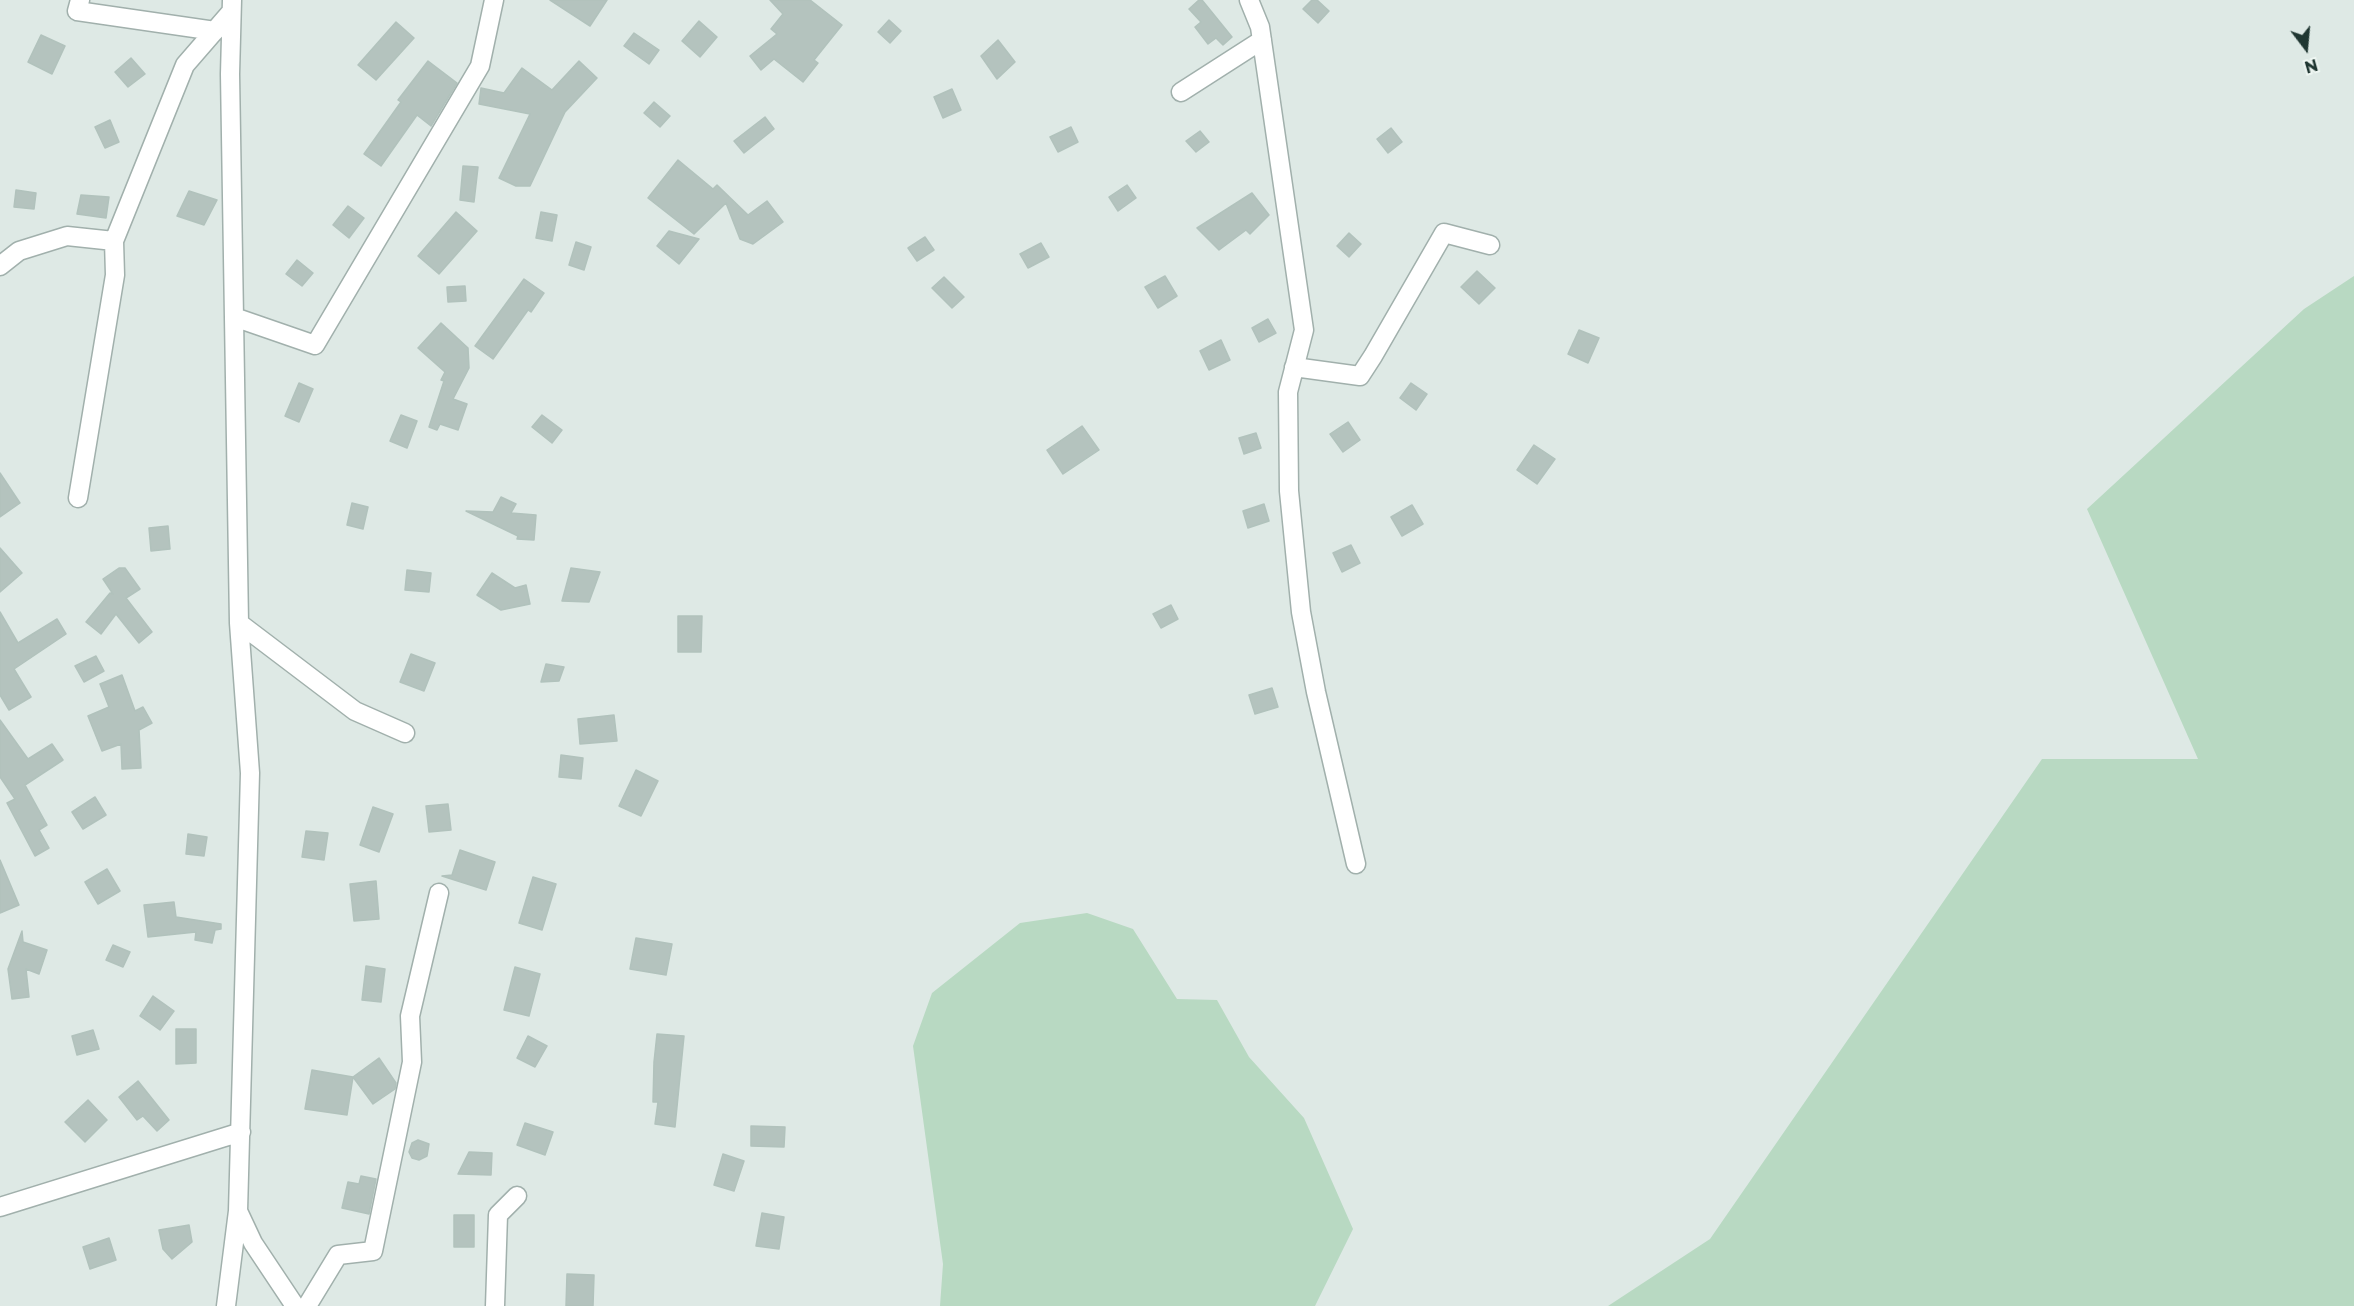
<!DOCTYPE html>
<html>
<head>
<meta charset="utf-8">
<style>
  body { margin:0 }
  #map { position:relative; width:2354px; height:1306px; overflow:hidden; background:#dee9e5; font-family:Montserrat,sans-serif }
  canvas { display:block }
  .north { position:absolute; left:2276px; top:18px; width:60px; height:60px; -webkit-text-stroke:4px #eef6f2; paint-order:stroke; rotate:164deg; font-size:16px; font-weight:700; line-height:24px; text-align:center; color:#203732 }
  .north::after { content:''; display:block; margin:auto; width:21px; height:27px; background:#203732; clip-path:polygon(50% 0,100% 100%,50% 72%,0 100%) }
</style>
</head>
<body>
<div id="map">
<canvas width="2354" height="1306"></canvas>
<div class="north">N</div>
</div>
<script>
const g = document.querySelector('canvas').getContext('2d');
g.lineJoin = 'round';
function fill(path, color) { g.fillStyle = color; g.fill(path, 'evenodd'); }
function strokePath(path, color, width, dash) { g.strokeStyle = color; g.lineWidth = width; g.lineCap = dash ? 'butt' : 'round'; g.setLineDash(dash || []); g.stroke(path); }
fill(new Path2D(`
  M2354 276V1306H1608L1710 1239 2042 759H2198L2087 509 2304 309Z
  M1087 913 1133 929 1177 999 1217 1000 1249 1057 1304 1118 1353 1229 1315 1306H940L943 1264 913 1046 932 993 1020 923Z`), '#b8d9c2');
const building = new Path2D(`
  M550 0H607L590 26Z
  M770 0H810L842 25 814 60 818 63 803 82 774 59 761 70 750 56 777 34 771 29 783 14Z
  M1199 0H1202L1232 37 1223 45 1216 38 1208 44 1195 27 1201 22 1189 9Z
  M1312 0H1317L1329 11 1318 23 1303 9Z
  M889 20 901 31 890 43 878 32Z
  M699 21 717 37 700 57 682 41Z
  M396 22 414 38 376 80 358 65Z
  M634 33 659 50 649 64 624 46Z
  M41 35 65 46 52 74 28 62Z
  M998 40 1015 62 997 79 981 56Z
  M131 58 145 74 128 87 115 72Z
  M428 61 457 83 431 126 417 115 381 166 364 154 401 102 398 100Z
  M579 61 597 78 565 112 530 186H516L499 178 530 114 479 104 481 88 504 93 522 68 552 90Z
  M952 89 961 110 943 118 934 97Z
  M654 102 670 116 660 127 644 113Z
  M765 117 774 129 744 153 734 141Z
  M110 120 119 142 105 148 95 127Z
  M1071 127 1078 142 1058 152 1050 137Z
  M1391 128 1402 142 1388 153 1377 139Z
  M1200 131 1209 142 1196 152 1186 141Z
  M678 160 713 189 717 185 748 215 767 201 783 222 753 244 740 239 726 203 694 234 648 198Z
  M463 166 478 167 474 202 460 200Z
  M1127 185 1136 198 1118 211 1109 197Z
  M16 190 36 193 34 209 14 207Z
  M189 191 217 200 204 225 177 216Z
  M1252 193 1269 215 1250 234 1246 230 1219 250 1197 228Z
  M81 195 109 197 106 218 77 214Z
  M348 206 364 218 349 238 333 225Z
  M456 212 477 231 439 274 418 256Z
  M541 212 557 215 552 241 536 238Z
  M669 231 699 239 679 264 657 246Z
  M1349 233 1361 244 1349 257 1337 246Z
  M925 237 934 250 917 261 908 248Z
  M576 242 591 247 584 270 569 265Z
  M1041 243 1049 257 1028 268 1020 254Z
  M297 260 313 273 302 286 286 274Z
  M1477 271 1495 288 1479 304 1461 287Z
  M1165 276 1177 296 1158 308 1145 287Z
  M944 277 964 297 952 308 932 288Z
  M524 279 544 293 531 312 528 310 493 359 475 346Z
  M465 286 466 301 448 302 447 287Z
  M1268 319 1276 333 1259 342 1252 328Z
  M441 323 468 348 469 368 453 399 467 404 458 430 440 424 437 430 429 427 444 381 441 380 445 372 418 348Z
  M1579 330 1599 338 1588 363 1568 354Z
  M1221 340 1230 360 1209 370 1200 351Z
  M299 383 313 389 299 422 285 416Z
  M1411 383 1427 394 1416 410 1400 398Z
  M401 415 417 421 407 448 390 441Z
  M542 415 562 430 552 443 532 427Z
  M1348 422 1360 440 1343 452 1330 434Z
  M1082 426 1099 450 1063 474 1047 450Z
  M1256 433 1261 448 1244 454 1239 438Z
  M1534 445 1555 459 1537 484 1517 470Z
  M0 473 20 503 0 517Z
  M501 497 516 504 511 513 536 515 534 540 517 539 518 536 466 511 493 512Z
  M352 503 368 507 363 529 347 525Z
  M1264 504 1269 521 1248 528 1243 511Z
  M1412 505 1423 524 1402 536 1391 517Z
  M168 526 170 549 151 551 149 528Z
  M1351 545 1360 563 1342 572 1333 553Z
  M0 548 22 573 0 592Z
  M119 568H125L140 589 126 598 152 632 139 643 116 614 101 634 86 622 110 593 113 594 103 579Z
  M571 568 600 572 589 602 562 601Z
  M407 570 431 573 429 592 405 590Z
  M492 573 515 588 526 585 530 604 501 610 477 595Z
  M1171 605 1178 619 1161 628 1153 614Z
  M0 612 18 643 57 619 66 634 14 669 31 697 9 710 0 695Z
  M678 616H702L701 652H678Z
  M411 654 435 663 424 691 400 682Z
  M96 656 104 671 84 682 75 666Z
  M546 664 564 667 559 681 541 682Z
  M122 675 135 711 143 707 152 723 139 730 141 768 122 769 121 744 102 751 88 716 109 707 100 684Z
  M1272 688 1278 707 1255 714 1249 695Z
  M614 715 617 741 580 744 578 719Z
  M0 720 28 759 52 744 63 760 25 785 47 825 39 830 49 848 35 856 7 803 15 799 0 777Z
  M561 755 583 758 581 779 559 777Z
  M636 770 658 781 641 816 619 806Z
  M95 797 106 815 83 829 72 812Z
  M448 804 451 830 429 832 426 806Z
  M373 807 393 814 379 852 360 845Z
  M306 831 328 833 324 860 302 857Z
  M188 834 207 837 204 856 186 854Z
  M460 850 495 862 486 890 442 876 452 875Z
  M0 860 19 905 0 913Z
  M107 869 120 891 98 904 85 882Z
  M533 877 556 884 542 930 519 923Z
  M376 881 379 919 354 921 350 884Z
  M174 902 176 917 221 924V929L215 930 212 943 195 940 196 932 148 937 144 905Z
  M22 931 23 942 47 950 39 974 26 969 29 997 12 999 8 969Z
  M636 938 672 944 666 975 630 969Z
  M113 945 130 952 123 967 106 960Z
  M366 966 385 969 381 1002 362 1000Z
  M515 967 540 974 529 1016 504 1010Z
  M153 996 174 1011 160 1030 140 1016Z
  M176 1029H196V1063L176 1064Z
  M93 1030 99 1049 77 1055 72 1036Z
  M657 1034 684 1036 675 1127 655 1124 658 1102H653L654 1062Z
  M528 1036 547 1046 535 1067 517 1058Z
  M379 1058 396 1083 395 1089 373 1104 353 1077Z
  M312 1070 353 1077 347 1115 305 1109Z
  M138 1081 169 1120 157 1131 143 1116 137 1120 119 1097Z
  M88 1100 107 1120 85 1142 65 1122Z
  M525 1123 553 1132 545 1155 517 1145Z
  M751 1126 785 1127 784 1147 751 1146Z
  M418 1140 429 1144 427 1156 419 1160 412 1158 409 1152 412 1143Z
  M469 1152 492 1153 491 1175 458 1174Z
  M723 1154 744 1161 734 1191 714 1185Z
  M361 1176 376 1179 369 1214 342 1208 348 1182 359 1184Z
  M762 1213 784 1217 779 1249 756 1246Z
  M454 1215H474V1247H454Z
  M189 1225 192 1242 172 1259 163 1249 159 1230Z
  M109 1238 116 1260 90 1269 83 1247Z
  M567 1274 594 1275 593 1306H566Z`);
fill(building, '#b4c3be');
strokePath(building, '#b1c2bc', 1.5);
const street = new Path2D(`
  M80 0 77 11 215 31
  M1249 0 1260 27 1304 330 1288 392 1289 491 1301 612 1316 692 1356 864
  M1181 92 1262 40
  M0 266 19 251 67 236 114 241 185 65 231 12
  M234 317 315 345 480 66 494 0
  M1294 367 1360 376 1373 356 1444 233 1490 245
  M78 498 115 275 114 241
  M239 623 355 711 405 733
  M0 1207 241 1132
  M238 1211 253 1243 295 1306
  M226 1306 238 1211 250 773 239 623 230 74 232 0
  M307 1306 338 1255 373 1251 412 1062 410 1016 439 893
  M495 1306 498 1215 517 1196`);
strokePath(street, '#a1b0ac', 21);
strokePath(street, '#fff', 18);
</script>
</body>
</html>
